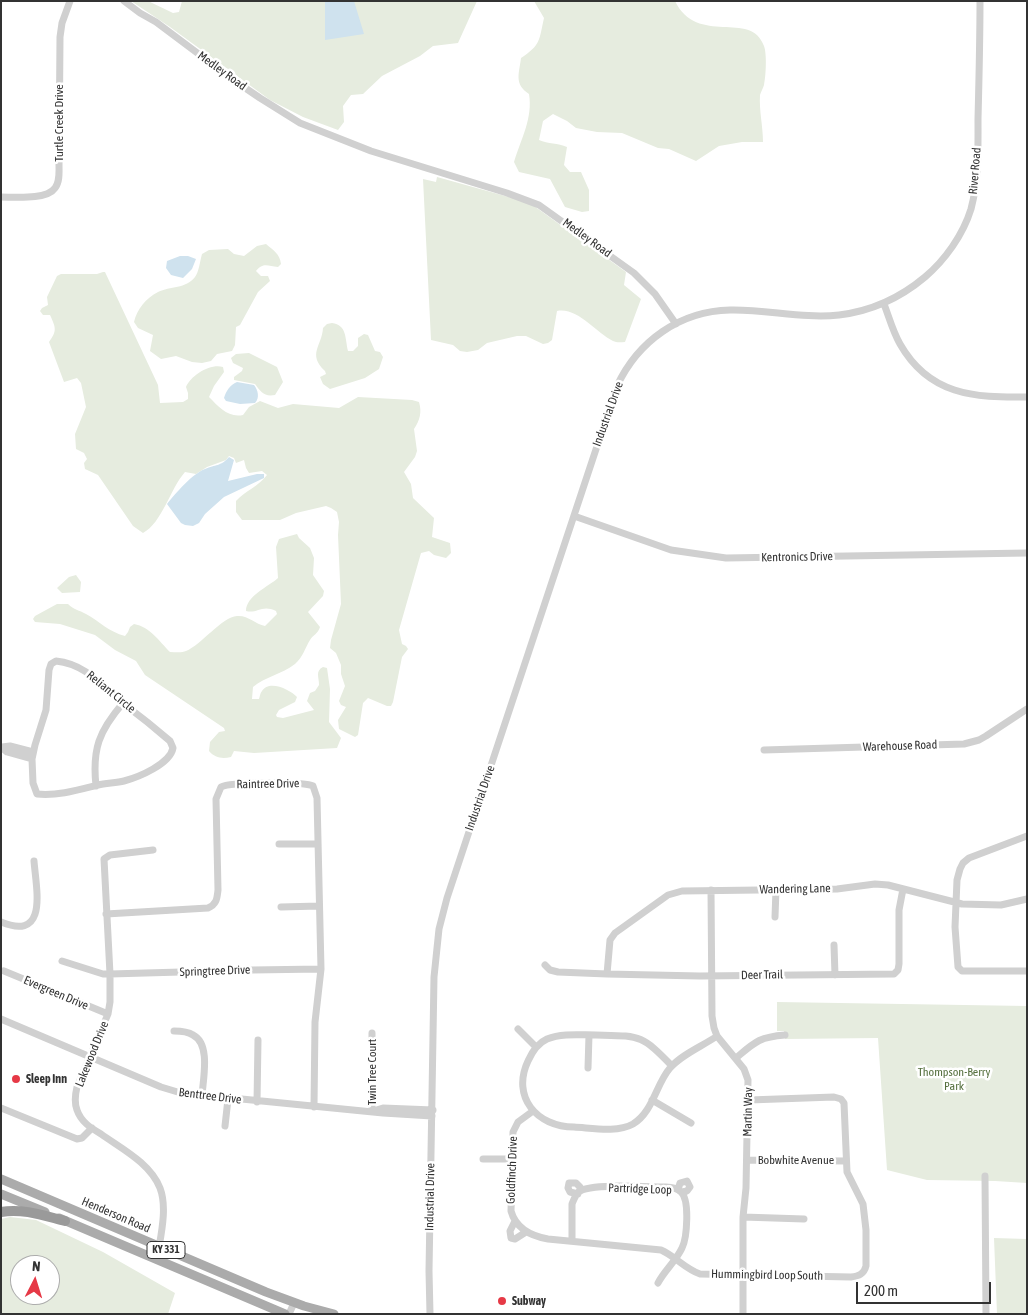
<!DOCTYPE html>
<html>
<head>
<meta charset="utf-8">
<style>
  body { margin:0 }
  #map { position:relative; width:1028px; height:1315px; overflow:hidden; background:#fff; font-family:"Asap Condensed",sans-serif }
  canvas { display:block }
  .frame { position:absolute; inset:0; border:2px solid #333; pointer-events:none }
  .north { position:absolute; left:10px; top:1255px; width:50px; height:50px; box-sizing:border-box; background:#fff; border:1px solid #adadad; border-radius:50%; rotate:5deg; font-size:14px; font-weight:700; line-height:20px; text-align:center; color:#333 }
  .north::after { content:''; display:block; margin:auto; width:18px; height:22px; background:#e63946; clip-path:polygon(50% 0,100% 100%,50% 72%,0 100%) }
  .scale { position:absolute; left:856px; top:1282px; width:135px; height:22px; box-sizing:border-box; border:2px solid #333; border-top:0; padding-left:6px; font-size:15px; line-height:18px; white-space:nowrap; color:#333; -webkit-text-stroke:4px #fff; paint-order:stroke }
</style>
</head>
<body>
<div id="map">
<canvas width="1028" height="1315"></canvas>
<div class="frame"></div>
<div class="north">N</div>
<div class="scale">200 m</div>
</div>
<script>
const g = document.querySelector('canvas').getContext('2d');
g.lineJoin = 'round';
function fill(path, color) { g.fillStyle = color; g.fill(path, 'evenodd'); }
function strokePath(path, color, width, dash) { g.strokeStyle = color; g.lineWidth = width; g.lineCap = dash ? 'butt' : 'round'; g.setLineDash(dash || []); g.stroke(path); }
function label(font, color, halo, rows, align = 'center') {
  g.font = font + ' "Asap Condensed",sans-serif'; g.lineWidth = 5; g.setLineDash([]); g.textBaseline = 'middle'; g.strokeStyle = halo; g.fillStyle = color; for (const [text, x, y, turn = 0] of rows) {
    g.save(); g.translate(x, y); g.rotate((+turn || 0) * Math.PI / 180); g.textAlign = isNaN(turn) ? turn : align; if (halo) g.strokeText(text, 0, 0); g.fillText(text, 0, 0); g.restore();
  }
}
fill(new Path2D(`
  M131 1H148L173 13 179 12 182 1H477L458 43 433 46 420 56 382 76 363 94 351 95 343 106 344 122 338 130 303 117 270 100 170 27Z
  M534 1H675C697 47 751 9 764 46 767 54 766 76 764 85 763 88 761 92 760 95 759 111 763 126 763 142H742L719 146 696 161 669 149 658 148 622 133 597 132 576 128 567 121 553 114 543 121 539 140C548 144 558 143 567 147L564 165 570 172H581L589 190V211L582 212 565 207 550 179 519 172 514 162C521 139 533 118 529 94 514 84 519 74 521 58 541 45 539 40 544 18Z
  M437 177 516 199 534 206 626 272 624 285 641 299 625 342C621 342 617 343 613 341 596 333 578 307 557 311L552 340 548 343 543 344 526 336H517L487 343 478 350 467 352 460 351 453 345 431 340 423 179 436 182Z
  M266 244C273 250 280 254 281 264L278 267C268 266 263 262 256 271L261 276H268L270 281 258 292 240 325 236 327 235 345 232 351 217 354 211 361 202 363 192 362 176 356 161 359 150 351 153 335 138 328 134 322C137 309 146 298 158 292 170 286 186 289 195 277 199 272 200 261 202 254L209 250 228 249 234 254 244 256 257 246Z
  M103 272H105L158 385 160 403 183 402 188 399V393L186 387C191 375 211 363 223 367L224 372 214 386 209 397C219 407 228 418 243 415L249 407 260 401 278 408 293 404 339 408 358 397 412 400 419 402C422 412 420 420 414 429L417 451 415 457 404 472 411 484 413 498 434 518 432 537 450 543 451 553 446 558 434 555 429 551 421 553 399 630 402 644 406 646 408 649 402 657 393 702 391 706H387L368 698 363 703 358 735 355 737 339 729 338 720 346 707 341 705 339 701 345 686 341 674V665L336 653 330 648 331 640 341 604 338 535 339 522 337 512 331 508 326 506 296 513 280 520H242L236 512V501C245 491 259 486 267 475L262 471 249 473 246 468 244 460 236 463 234 458 229 456 226 460 207 467 196 474 185 472C170 489 162 523 143 533L133 526 98 475 85 469 84 463 87 459 84 453 76 449 75 434 86 407 81 383 77 378 64 382 49 342C57 331 56 328 50 315H43L40 311 42 308 48 305 47 297 57 276 61 274H97Z
  M332 323C347 325 345 338 348 351H353L358 346V338L364 334 368 335 375 351 380 352 383 357 379 369 365 378 330 389 323 384 320 377 326 374 325 371C307 354 322 346 323 328L327 324Z
  M249 353 277 367 283 382 275 395C264 397 261 392 255 384L234 380V377L242 371 243 368 233 363 231 358 236 354Z
  M297 534 299 538 310 548 314 558 313 575 324 591 323 596 308 612 320 627C318 634 313 635 310 640 305 648 303 657 295 664 282 674 265 677 253 687L252 699H259C260 696 260 693 262 691 269 679 291 690 297 697L295 702 279 710 276 715 277 717 283 718 314 710 307 701 310 693 315 691 319 685C319 677 315 671 323 667L327 668 330 689 329 722 341 738 337 748 254 753 234 751 231 757C222 759 215 758 209 751L210 742 219 732 225 731 224 728 145 675 136 661 115 650 95 635 60 624 35 622 33 619 35 616 57 604H68C74 610 79 610 86 614 99 621 109 632 125 636L128 632 130 627 134 624C150 627 159 641 170 652 175 652 182 653 186 651 201 645 222 617 237 616 248 615 255 624 265 626L277 614 276 611C262 604 257 614 246 611 246 596 268 587 278 578L276 547 279 539Z
  M76 575 81 582 80 592 62 593 57 588 69 577Z
  M777 1002 1027 1006V1183L995 1181 927 1180 887 1170 878 1038 785 1039 784 1031H777Z
  M10 1217 36 1220 103 1252 175 1293 168 1314H1V1219ZM20 1265H50V1295H20Z
  M994 1238 1027 1239V1314H997Z`), '#e6ecdf');
fill(new Path2D(`
  M325 1H354L364 34 325 40Z
  M180 256H188L196 259 192 269 183 278 171 275 166 268 167 261Z
  M237 382 254 385C258 390 260 398 255 403L240 404 226 401 224 398C226 391 230 385 237 382Z
  M229 457 234 460 228 481 257 474H264V478L224 497 205 514 199 523 193 526 185 525 181 523 167 504C176 493 192 474 205 469 216 464 220 467 229 457Z`), '#cfe2ee');
strokePath(new Path2D(`
  M124 1 140 13 156 22 232 79 260 98 300 123 371 151 507 193 539 205 634 273 655 294 676 324
  M1 197C15 197 47 200 55 188 60 182 59 172 59 165L60 37 62 23 70 1
  M884 304C889 317 893 332 900 344 929 395 974 398 1027 397
  M574 516 671 550 726 558 1027 553
  M56 661C86 664 102 686 124 704 140 716 155 728 170 741L173 748C170 764 139 777 124 781 116 783 106 783 98 785 78 790 58 796 37 794L33 783 32 759 35 745 46 710 49 670 51 664Z
  M1 747 7 752 32 759
  M2 747 10 746 33 752
  M764 750 964 744 979 740 986 736 1027 709
  M96 786C92 749 99 731 123 703
  M1027 836 969 858 963 863 960 869 957 880 955 927 958 967 962 971H1027
  M279 844H318
  M153 850 110 855 104 859 110 974V1002L108 1014 77 1087C75 1095 74 1102 77 1110 81 1122 91 1128 101 1134 122 1149 150 1163 160 1188 168 1209 160 1238 157 1260
  M711 890 712 1016 714 1028 717 1036 744 1069 748 1080 746 1188 743 1217V1314
  M281 907 319 906
  M106 914 208 908C217 904 217 898 218 890L216 799 221 787C230 782 303 781 313 786L317 798 321 969 315 1022 314 1107
  M775 917 776 889
  M1 922C49 942 36 888 34 861
  M834 945 835 975
  M62 961 103 974H110L252 970 321 969
  M545 965 550 970 558 972 607 974 700 976 894 974 898 970 899 964V910L903 889
  M4 971 108 1014
  M607 974 610 940 615 933 668 895 682 891 837 889 875 884 888 885 962 904 1001 905 1027 899
  M1 1019 161 1087 181 1093 383 1113 432 1116
  M518 1029 536 1047
  M174 1031C180 1031 187 1031 193 1035 211 1044 203 1079 202 1096
  M372 1033V1111
  M736 1058C755 1042 759 1037 785 1035
  M672 1066C641 1034 640 1036 596 1035 580 1035 562 1033 547 1039 538 1043 532 1052 528 1061 511 1097 537 1127 574 1127 592 1128 617 1133 633 1124 653 1112 656 1084 670 1068 682 1054 703 1046 717 1036
  M588 1068 589 1035
  M652 1100 691 1123
  M257 1102 258 1040
  M1 1108 77 1139 82 1138 92 1128
  M373 1111 383 1108 433 1110
  M533 1111 518 1122 513 1132 511 1211C516 1229 531 1236 548 1239L661 1250C675 1256 685 1269 700 1274L851 1277C859 1276 864 1274 866 1266V1230L863 1204 847 1172 844 1103 841 1099 834 1097 749 1100
  M225 1126 228 1099
  M483 1159H511
  M747 1160 845 1161
  M985 1176 986 1314
  M678 1190 680 1183 687 1181 690 1187 687 1191 682 1192
  M578 1194 570 1192 568 1188 569 1183H576L580 1187V1191
  M743 1217 804 1219
  M515 1221 510 1231 511 1238 515 1239 526 1232
  M572 1241V1204C574 1199 576 1193 580 1191 592 1183 650 1187 666 1187 671 1187 677 1188 681 1192 690 1200 687 1238 682 1248 676 1261 664 1271 658 1283
  M289 1314 294 1303
  M430 1314 429 1271 434 977 439 929 447 898 617 386C638 341 680 311 730 310 766 309 803 319 839 315 872 311 900 298 925 277 945 260 963 235 971 209 979 179 978 149 978 119 979 80 980 40 980 1`), '#d0d0d0', 7);
strokePath(new Path2D(`
  M1 1179 266 1292 304 1306 334 1314
  M1 1194 45 1212
  M59 1218 285 1314`), '#ababab', 9);
strokePath(new Path2D(`
  M1 1212C23 1208 45 1216 65 1221`), '#9a9a9a', 10);
for (const [x, y, r, color] of [
  [16,1079,5,"#e63946"],
  [502,1301,5,"#e63946"]
]) { const dot = new Path2D(); dot.arc(x, y, r, 0, 2 * Math.PI); g.fillStyle = color; g.fill(dot); strokePath(dot, '#fff', 2); }
for (const [x, y, w] of [
  [166,1250,38]
]) { const box = new Path2D(); box.roundRect(x - w / 2, y - 8.5, w, 17, 4); g.fillStyle = '#fff'; g.fill(box); strokePath(box, '#333', 1); }
label('bold 11px', '#333', null, [
  ["KY 331",166,1250]
]);
label('12px', '#333', '#fff', [
  ["Medley Road",222,71,36],
  ["Turtle Creek Drive",59,123,-90],
  ["River Road",975,171,-85],
  ["Medley Road",587,238,36],
  ["Industrial Drive",608,414,-70],
  ["Kentronics Drive",797,557,-1],
  ["Reliant Circle",111,692,39],
  ["Warehouse Road",900,746,-2],
  ["Raintree Drive",268,784,-1],
  ["Industrial Drive",480,798,-71],
  ["Wandering Lane",795,889,-1],
  ["Springtree Drive",215,971,-2],
  ["Deer Trail",762,975,-1],
  ["Evergreen Drive",56,993,23],
  ["Lakewood Drive",92,1054,-68],
  ["Twin Tree Court",372,1072,-90],
  ["Benttree Drive",210,1096,7],
  ["Martin Way",748,1112,-89],
  ["Bobwhite Avenue",796,1160],
  ["Goldfinch Drive",512,1170,-88],
  ["Partridge Loop",640,1189,2],
  ["Industrial Drive",430,1197,-89],
  ["Henderson Road",116,1215,23],
  ["Hummingbird Loop South",767,1275,1]
]);
label('12px', '#56703f', '#fff', [
  ["Thompson-Berry",954,1072],
  ["Park",954,1086]
]);
label('bold 12px', '#333', '#fff', [
  ["Sleep Inn",26,1079],
  ["Subway",512,1301]
], 'left');
</script>
</body>
</html>
